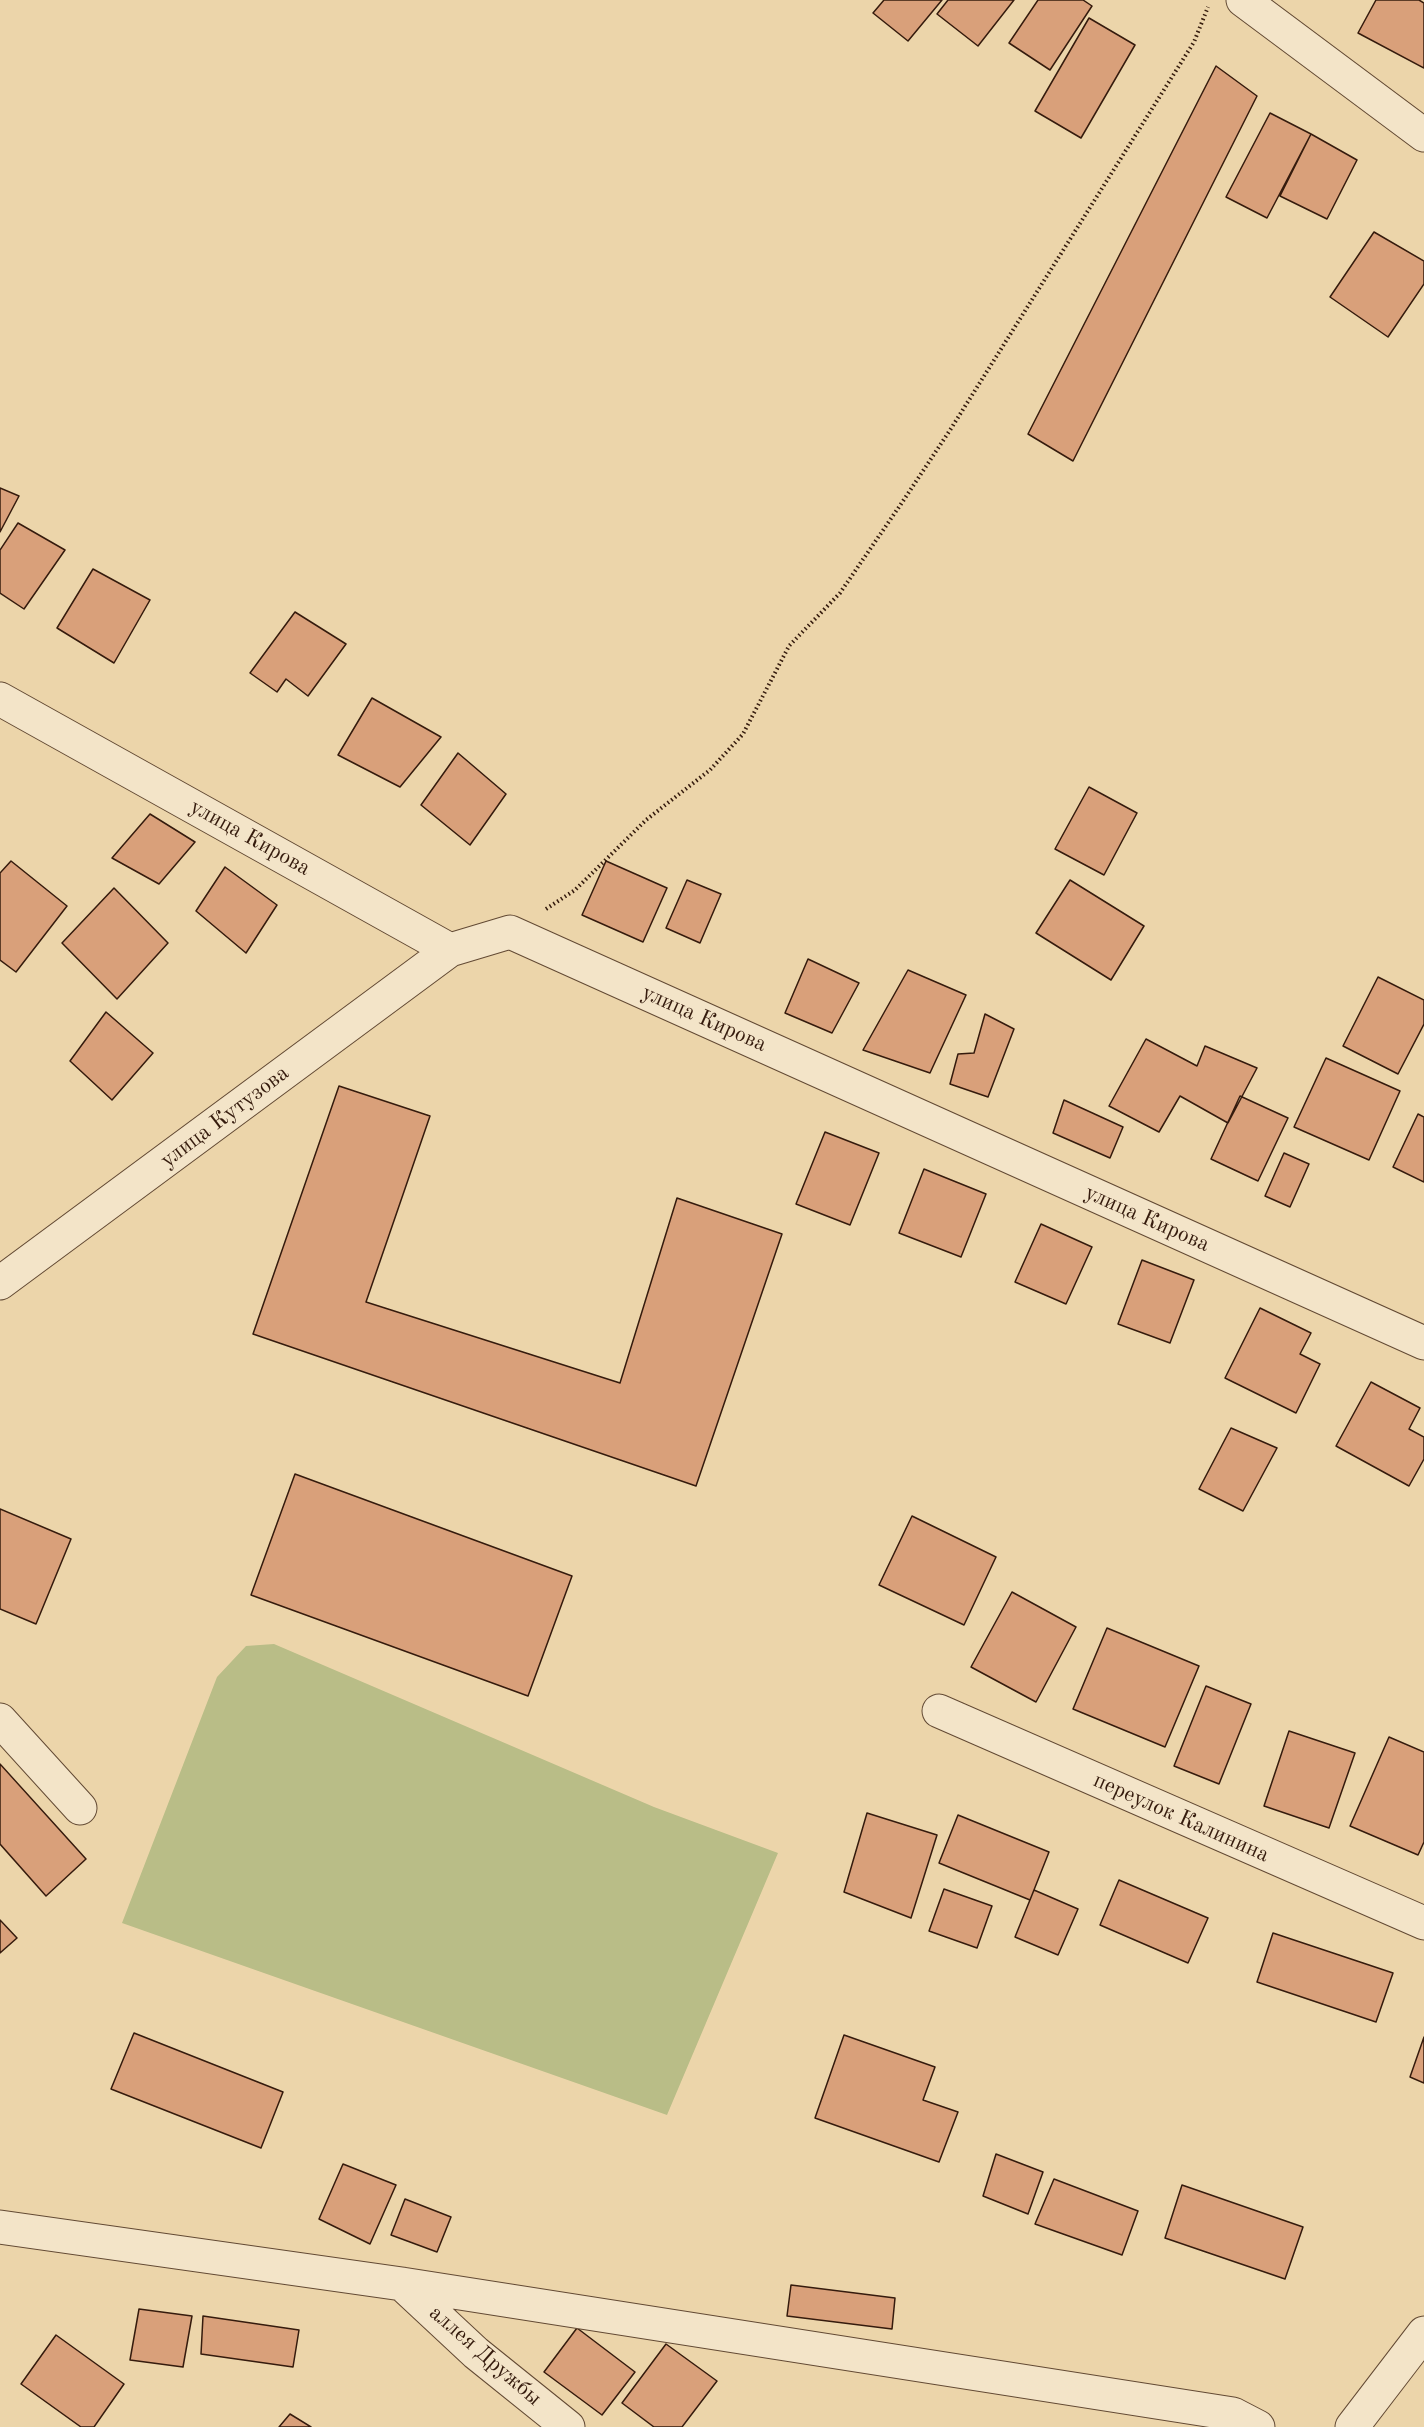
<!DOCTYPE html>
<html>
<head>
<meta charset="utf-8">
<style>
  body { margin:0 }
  canvas { display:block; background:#ecd5aa }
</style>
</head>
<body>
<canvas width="1424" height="2427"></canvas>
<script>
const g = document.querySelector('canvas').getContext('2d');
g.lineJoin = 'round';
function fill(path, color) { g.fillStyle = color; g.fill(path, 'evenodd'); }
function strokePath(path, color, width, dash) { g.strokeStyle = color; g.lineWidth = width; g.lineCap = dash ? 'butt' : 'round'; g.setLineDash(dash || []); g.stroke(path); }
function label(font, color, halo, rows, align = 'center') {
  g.font = font + ' "Old Standard TT",serif'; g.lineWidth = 5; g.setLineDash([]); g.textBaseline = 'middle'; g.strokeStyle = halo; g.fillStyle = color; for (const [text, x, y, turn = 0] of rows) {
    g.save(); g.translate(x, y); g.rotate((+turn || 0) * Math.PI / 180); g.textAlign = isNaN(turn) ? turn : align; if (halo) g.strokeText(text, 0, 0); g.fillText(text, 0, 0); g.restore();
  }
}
fill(new Path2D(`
  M274 1644 654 1807 778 1853 667 2115 122 1923 217 1677 246 1646Z`), '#b9bd87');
const building = new Path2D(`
  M884 0H942L908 41 873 13Z
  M948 0H1014L978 46 937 14Z
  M1038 0H1083L1092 6 1050 70 1009 43Z
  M1376 0H1419L1424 3V68L1358 33Z
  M1089 18 1135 45 1081 138 1035 111Z
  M1216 66 1257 96 1073 461 1028 434Z
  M1270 113 1311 134 1267 218 1226 197Z
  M1311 134 1357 160 1327 219 1280 196Z
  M1374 232 1424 261V284L1388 337 1330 297Z
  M0 488 19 496 0 532Z
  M18 523 65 550 24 609 0 593V550Z
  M93 569 150 600 114 663 57 628Z
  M295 612 346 644 308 696 286 679 277 692 250 673Z
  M372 698 441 737 400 787 338 755Z
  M458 753 506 794 470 845 421 805Z
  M1089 787 1137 813 1104 875 1055 849Z
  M150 814 195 842 159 884 112 858Z
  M11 861 67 906 16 972 0 960V873Z
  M606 861 667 888 643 942 582 915Z
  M225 867 277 905 246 953 196 911Z
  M687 880 721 894 700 943 666 928Z
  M1070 880 1144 926 1111 980 1036 933Z
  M114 888 168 943 117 999 62 943Z
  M808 959 859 983 832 1033 785 1013Z
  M908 970 966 995 930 1073 863 1050Z
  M1378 977 1424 1000V1024L1398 1074 1343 1046Z
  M106 1012 153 1053 112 1100 70 1061Z
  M985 1014 1014 1029 988 1097 950 1084 958 1054 974 1053Z
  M1146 1039 1197 1066 1205 1046 1257 1068 1228 1123 1180 1096 1159 1132 1109 1106Z
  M1326 1058 1400 1091 1369 1160 1294 1127Z
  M339 1086 430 1116 366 1302 620 1383 677 1198 782 1234 696 1486 253 1334Z
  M1240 1096 1288 1118 1258 1181 1211 1159Z
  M1064 1100 1123 1127 1110 1158 1053 1133Z
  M1418 1114 1424 1117V1182L1393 1167Z
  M825 1132 879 1153 850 1225 796 1204Z
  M1284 1153 1309 1164 1290 1207 1265 1196Z
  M924 1169 986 1194 961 1257 899 1233Z
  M1041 1224 1092 1247 1066 1304 1015 1282Z
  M1142 1260 1194 1280 1170 1343 1118 1324Z
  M1260 1308 1311 1333 1300 1354 1320 1364 1296 1413 1225 1378Z
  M1371 1382 1420 1408 1409 1429 1424 1437V1459L1409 1486 1336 1446Z
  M1231 1428 1277 1448 1243 1511 1199 1489Z
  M295 1474 572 1576 528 1696 251 1595Z
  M0 1509 71 1539 36 1624 0 1609Z
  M912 1516 996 1557 964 1625 879 1585Z
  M1012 1592 1076 1627 1036 1702 971 1667Z
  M1107 1628 1199 1666 1165 1747 1073 1709Z
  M1206 1686 1251 1704 1219 1784 1174 1766Z
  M1289 1731 1355 1753 1329 1828 1264 1806Z
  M1389 1737 1424 1752V1842L1418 1855 1350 1826Z
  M0 1764 86 1859 46 1896 0 1844Z
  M867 1813 937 1835 911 1918 844 1892Z
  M958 1815 1049 1852 1030 1900 939 1863Z
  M1119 1880 1208 1918 1188 1963 1100 1925Z
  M944 1889 992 1906 977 1948 929 1931Z
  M1034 1890 1078 1909 1058 1955 1015 1937Z
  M0 1920 17 1938 0 1953Z
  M1273 1933 1393 1973 1376 2022 1257 1982Z
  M134 2033 283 2092 261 2148 111 2089Z
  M844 2035 935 2067 923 2100 958 2112 939 2162 815 2118Z
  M1424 2037V2083L1410 2077Z
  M996 2154 1043 2172 1028 2214 983 2196Z
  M343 2164 396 2185 370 2244 319 2219Z
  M1054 2179 1138 2211 1122 2255 1035 2224Z
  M1182 2185 1303 2227 1285 2279 1165 2238Z
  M405 2199 451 2217 437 2252 391 2235Z
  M791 2285 895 2298 892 2329 787 2316Z
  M139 2309 192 2316 183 2367 130 2360Z
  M203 2316 299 2330 293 2367 201 2354Z
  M577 2328 635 2372 602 2415 544 2372Z
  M56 2335 124 2384 94 2427H81L21 2384Z
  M666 2344 717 2381 682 2427H654L622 2403Z
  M290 2414 311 2427H279Z`);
fill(building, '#d9a07a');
strokePath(building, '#351b0d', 1.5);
const minor = new Path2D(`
  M1243 0 1424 135
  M0 699 450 950 510 932 1424 1343
  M0 1283 450 950
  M939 1711 1424 1923
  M0 1720 80 1808
  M0 2227 402 2284 1233 2414 1258 2427
  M402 2284 476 2353 568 2427
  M1352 2427 1424 2333`);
strokePath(minor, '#634a34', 35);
strokePath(new Path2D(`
  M546 909 575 890 646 820 710 770 743 734 789 646 840 593 901 504 952 427 1194 42 1208 7`), '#351b0d', 4, [1.5, 3]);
strokePath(minor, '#f3e4c8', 33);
label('22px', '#351b0d', '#f3e4c8', [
  ["улица Кирова",250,838,29],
  ["улица Кирова",704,1019,24],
  ["улица Кутузова",225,1117,-37],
  ["улица Кирова",1147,1219,24],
  ["переулок Калинина",1181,1818,24],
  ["аллея Дружбы",485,2356,41]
]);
</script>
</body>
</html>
